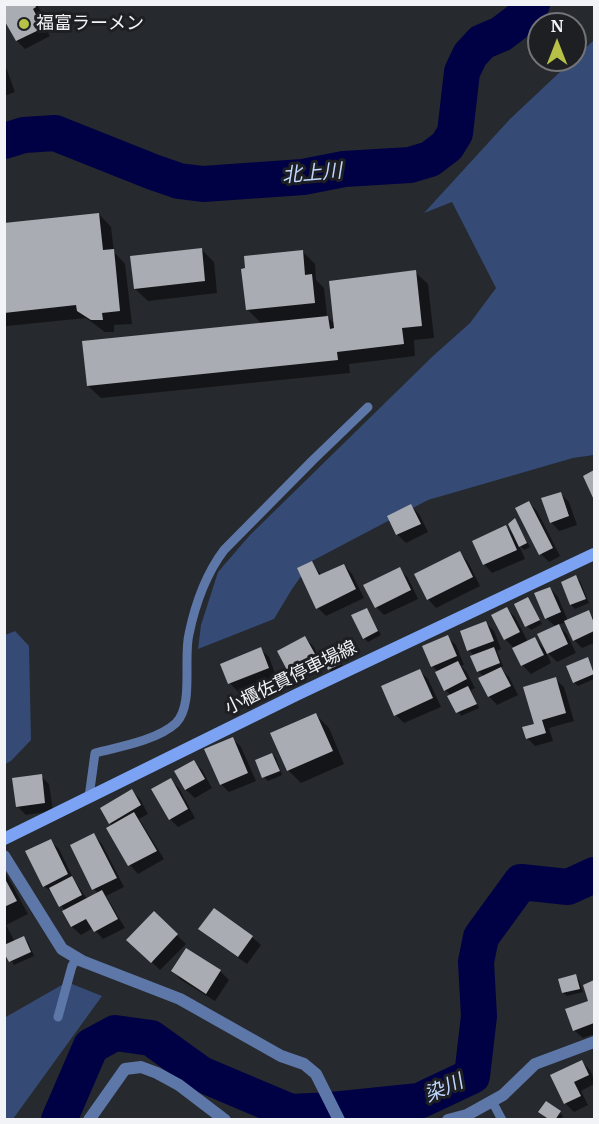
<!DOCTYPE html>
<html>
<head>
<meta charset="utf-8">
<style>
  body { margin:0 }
  #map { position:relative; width:599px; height:1124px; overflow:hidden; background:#26292d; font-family:Merriweather,serif }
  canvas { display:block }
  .frame { position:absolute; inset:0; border:6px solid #f1f3f6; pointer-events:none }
  .north { position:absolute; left:527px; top:12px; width:60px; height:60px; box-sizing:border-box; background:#1d1f23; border:2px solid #727477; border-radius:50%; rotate:0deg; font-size:16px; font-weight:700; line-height:24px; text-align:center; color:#f1f3f6 }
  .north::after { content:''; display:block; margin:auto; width:21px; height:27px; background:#b7c148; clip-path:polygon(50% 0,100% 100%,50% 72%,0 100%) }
</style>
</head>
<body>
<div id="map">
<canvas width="599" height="1124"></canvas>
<div class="frame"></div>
<div class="north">N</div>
</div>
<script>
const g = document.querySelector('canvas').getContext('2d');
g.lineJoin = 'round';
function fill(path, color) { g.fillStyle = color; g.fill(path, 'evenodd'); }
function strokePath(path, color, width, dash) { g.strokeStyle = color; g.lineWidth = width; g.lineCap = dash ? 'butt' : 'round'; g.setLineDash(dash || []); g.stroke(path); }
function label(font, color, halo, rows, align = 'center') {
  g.font = font + ' Merriweather,"Noto Sans JP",serif'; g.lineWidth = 6; g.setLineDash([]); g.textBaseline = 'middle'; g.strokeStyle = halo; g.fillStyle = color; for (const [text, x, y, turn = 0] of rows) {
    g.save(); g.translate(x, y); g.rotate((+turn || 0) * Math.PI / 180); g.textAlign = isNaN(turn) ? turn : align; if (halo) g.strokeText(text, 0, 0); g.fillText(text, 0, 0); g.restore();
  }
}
fill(new Path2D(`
  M594 40V455L573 458 428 500 312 561 292 589 274 619 198 649 201 625 218 572 250 535 433 356 470 323 496 288 452 202 424 213 510 119Z
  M15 631 29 646 31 740 11 761 5 764V635Z
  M67 982 102 996 13 1119H5L4 1018Z`), '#354a74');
fill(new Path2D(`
  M4 4H37L43 16 40 17 50 36 25 49 17 41 4 17Z
  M4 62 15 92 4 96Z
  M99 214 111 227 114 252 125 264 132 324 114 325V332H105L86 318 7 326 4 324V224Z
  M201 249 214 262 217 293 148 301 135 289Z
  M302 251 315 264 316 280 324 288 327 315H325L336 325 415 272 428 284 434 338 414 340 415 356 349 364 350 373 101 398 88 386 262 324 247 309Z
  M560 493 569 502 577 525 559 531 551 522Z
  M528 502 537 511 560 556 549 562 541 554Z
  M411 506 419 514 428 532 406 543 397 534 389 516Z
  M515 520 530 547 524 550 519 545 525 559 492 573 484 564 506 527 515 536Z
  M460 553 468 562 480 586 436 608 428 599Z
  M312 563 322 576 344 565 352 574 364 598 326 616 318 608Z
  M399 569 408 578 418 599 384 615 376 607Z
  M576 577 580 581 589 603 575 609 571 605 563 583Z
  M550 588 558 597 568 621 588 612 594 618V643L582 648 574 640 566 622 558 625 567 634 576 653 557 662 545 650 551 663 531 674 522 665 515 649 505 639 493 616 507 609 515 617 528 642 535 639 546 651 556 627 546 618Z
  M528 599 542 624 531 630 527 626Z
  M366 609 381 635 368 642 364 638Z
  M486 623 494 631 501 649 497 651 503 666 500 668 509 677 518 695 497 705 489 696 484 677 478 671 474 656 469 650Z
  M447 637 456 645 464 665 461 666 466 671 475 688 471 690 479 708 461 716 449 696 451 695 445 690 438 672 433 666Z
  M305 638 313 646 322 663 297 677 289 669Z
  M332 648 344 668 333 673 329 669Z
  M260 649 269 657 276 676 238 692 230 683Z
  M587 659 594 671V679L578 686 574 682Z
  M420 671 428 679 441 707 404 723 396 715Z
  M555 679 564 687 574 721 549 728 553 741 535 746 527 738 536 725Z
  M316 715 329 728 344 764 301 783 288 770Z
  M233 739 241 747 256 781 229 792 221 784Z
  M272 754 276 758 282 775 268 781 264 777Z
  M194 762 202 770 212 788 195 798 186 790 176 772Z
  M41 776 49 784 53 811 26 815 17 806Z
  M170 780 179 788 195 818 178 827 170 819Z
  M132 791 140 799 148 814 139 819 164 859 138 874 130 865 108 828 113 826 110 823Z
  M94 835 102 844 124 887 106 896 125 928 103 939 93 928 81 935 72 927 65 911 54 894 44 886 50 841 59 849 74 880 87 899 98 893 94 889 72 846Z
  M4 870 28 914 6 925 15 942 24 938 28 942 34 956 14 965 4 950Z
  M154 913 186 944 160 970 128 940Z
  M200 929 252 937 261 945 247 964 209 937Z
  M187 950 220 971 229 980 215 1001 181 980 173 971Z
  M575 976 579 980 583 992 567 996 563 993Z
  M594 982V1034L583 1038 574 1030 590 1002 585 985Z
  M582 1062 590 1070 594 1079V1084L581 1091 588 1105 574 1112 565 1103Z
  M560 1113 563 1116 561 1120H550Z`), '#0007');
strokePath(new Path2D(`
  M4 141 24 135 55 133 153 172 179 181 203 184 303 177 344 169 410 165 430 159 447 146 455 133 462 72 470 55 482 42 501 34 522 18 532 4
  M59 1120 91 1046 115 1033 151 1038 201 1074 291 1112 332 1110 419 1101 472 1076 479 1016 476 962 481 937 521 882 568 887 594 875`), '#000045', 36);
fill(new Path2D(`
  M4 4H35L36 7 33 9 43 28 16 41 4 20Z
  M99 213 103 250 114 249 120 311 102 313 103 320H91L77 311 76 305 4 313V223Z
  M202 248 205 281 134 289 130 256Z
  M303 250 305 275 312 274 315 303 246 310 241 269 245 268 244 256Z
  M416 270 422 326 402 328 404 344 337 352 338 360 87 386 82 341 328 316 330 329 334 328 329 281Z
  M594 470V500L583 476Z
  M561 492 569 516 550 523 541 498Z
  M529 501 553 548 539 555 515 508Z
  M411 504 421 524 396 535 387 516Z
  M515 518 527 543 519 547 508 524Z
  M506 525 517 550 483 565 472 541Z
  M460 551 473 577 427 600 414 574Z
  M312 561 319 575 344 564 356 589 316 609 297 568Z
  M400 567 411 590 375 608 363 585Z
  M576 575 586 599 570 605 561 582Z
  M550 587 561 612 545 619 534 593Z
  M528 597 540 620 525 627 514 604Z
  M507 607 520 632 504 640 491 615Z
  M367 608 378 631 363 639 351 615Z
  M589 610 594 623V631L573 641 564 621Z
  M486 621 494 641 467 651 460 631Z
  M559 624 568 644 547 654 537 634Z
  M448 635 457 656 431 667 422 646Z
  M305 636 315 654 287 670 277 651Z
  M535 637 544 655 521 666 512 648Z
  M332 646 341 664 328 670 319 652Z
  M261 647 269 668 228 684 220 664Z
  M494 647 500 663 477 672 470 656Z
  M588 657 594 674 573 683 566 666Z
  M458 661 467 679 444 691 435 672Z
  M501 667 511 686 488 697 478 678Z
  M420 669 433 698 394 716 381 686Z
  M556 677 566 713 542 720 546 733 526 739 522 727 534 724 523 687Z
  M468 686 477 704 456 713 447 696Z
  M316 713 333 751 287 771 270 733Z
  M233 737 248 773 220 785 204 749Z
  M272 753 280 771 262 778 255 760Z
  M194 760 205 779 185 790 174 771Z
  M42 774 45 803 16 807 12 778Z
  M171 778 188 809 169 820 151 789Z
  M132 789 141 805 109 824 100 808Z
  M134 812 157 851 128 866 106 828Z
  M94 833 117 878 92 890 70 845Z
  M51 839 68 874 43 887 25 851Z
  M72 876 82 895 59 907 49 888Z
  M4 877 17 901 4 907Z
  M102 890 118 919 94 932 86 919 71 927 62 911Z
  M214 908 253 936 238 957 198 929Z
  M154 911 178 934 151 963 126 940Z
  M24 936 31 952 9 962 4 953V945Z
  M186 948 221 970 206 994 171 971Z
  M576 974 580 989 562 993 558 979Z
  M594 980V1023L573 1031 565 1009 588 1001 583 985Z
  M582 1060 589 1075 574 1082 581 1096 564 1104 550 1075Z
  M546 1101 561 1111 555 1120H550L538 1112Z`), '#a9acb2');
strokePath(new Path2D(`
  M89 797 95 753C119 747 158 740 176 723 194 705 183 659 189 634 195 605 206 574 224 550L313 460 368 407
  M58 1017 72 966 77 958
  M492 1101 502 1120`), '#5e77a9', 9);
strokePath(new Path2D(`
  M4 856 62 949 82 961 180 999 281 1056 304 1064 316 1074 339 1120
  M89 1120 125 1069 141 1067 157 1073 179 1085 225 1120
  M448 1120 467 1115 503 1095 535 1064 594 1042`), '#5e77a9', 12);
strokePath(new Path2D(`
  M4 839 296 695 594 554`), '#7ba2f3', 12);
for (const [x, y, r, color] of [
  [24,24,6,"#b7c148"]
]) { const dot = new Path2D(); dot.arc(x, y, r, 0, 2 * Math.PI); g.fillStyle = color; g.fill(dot); strokePath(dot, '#1d1f23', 2); }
label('18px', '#f1f3f6', '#1d1f23', [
  ["福富ラーメン",36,24]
], 'left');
label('18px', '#f1f3f6', '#1d1f23', [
  ["小櫃佐貫停車場線",291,678,-26]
]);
label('italic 20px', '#c0d6ff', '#1d1f23', [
  ["北上川",312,174,-5],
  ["染川",444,1089,-24]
]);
</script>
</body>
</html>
